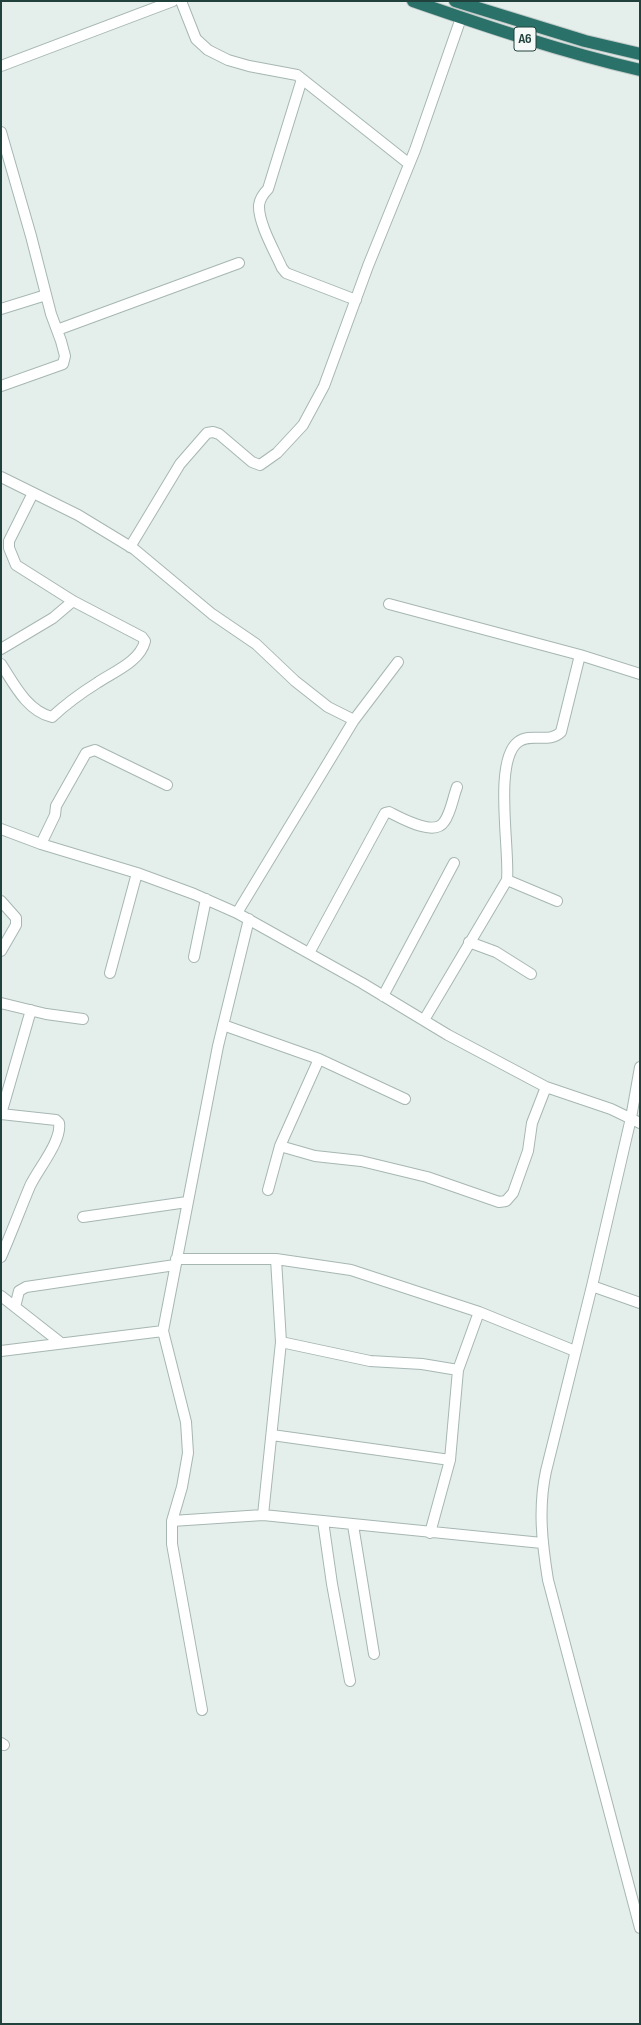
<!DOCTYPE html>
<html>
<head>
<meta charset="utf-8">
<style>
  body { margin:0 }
  #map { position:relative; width:641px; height:2025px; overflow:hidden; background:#e4eeeb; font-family:"Sofia Sans Condensed",sans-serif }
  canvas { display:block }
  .frame { position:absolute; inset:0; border:2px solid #21423c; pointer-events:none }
</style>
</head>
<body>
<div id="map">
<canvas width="641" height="2025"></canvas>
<div class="frame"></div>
</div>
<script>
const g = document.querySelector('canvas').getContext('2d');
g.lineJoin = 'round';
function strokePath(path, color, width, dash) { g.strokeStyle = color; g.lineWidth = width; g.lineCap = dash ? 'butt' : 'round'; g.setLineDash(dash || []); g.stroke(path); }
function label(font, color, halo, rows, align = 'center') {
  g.font = font + ' "Sofia Sans Condensed",sans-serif'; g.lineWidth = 3; g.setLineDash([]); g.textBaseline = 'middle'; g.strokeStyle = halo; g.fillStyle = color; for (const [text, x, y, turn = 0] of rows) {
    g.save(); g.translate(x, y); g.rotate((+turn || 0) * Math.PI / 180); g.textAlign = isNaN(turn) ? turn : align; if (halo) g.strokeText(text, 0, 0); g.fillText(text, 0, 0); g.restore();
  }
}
const minor = new Path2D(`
  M181 1 196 39 208 50 228 60 249 66 297 75 408 163
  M1 66 173 1
  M302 79 268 189C263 194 260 198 259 205 258 223 275 252 282 268L286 273 356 300
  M1 132 31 236 51 314 61 341 65 356 63 364 1 386
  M1 309 46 295
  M57 330 239 263
  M1 477 78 515 134 549 212 614 256 644 295 681 328 707 354 720
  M130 547 180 464 207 433 213 432 219 434 252 462 260 465 277 453 303 425 324 386 368 266 415 150 461 18
  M389 604 580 655 640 674
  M1 649 53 618 73 601
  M1 664C14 684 27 711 52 717 66 704 81 693 97 683 113 672 140 662 145 641L142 637 73 601 16 565 9 548V541L33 493
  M1 829 41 844 137 873 194 894 237 913 362 983 448 1035 546 1087 611 1109 640 1123
  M41 844 55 815 56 806 86 753 95 750 167 785
  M507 880 557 901
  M1 901 16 918V925L1 951
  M237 913 354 720 398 662
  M469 942 496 952 531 974
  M309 953 385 813 389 812C401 818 434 837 444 822 451 813 453 797 457 787
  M194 957 206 899
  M110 973 137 873
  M383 996 454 863
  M1 1003 46 1014 83 1019
  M424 1020 507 880C510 850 493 761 518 742 531 732 549 744 561 732L580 655
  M223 1025 319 1059 405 1099
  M640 1067 631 1118 592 1286 546 1471C538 1508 542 1543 548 1580L640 1928
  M1 1114 56 1120 59 1123C62 1141 38 1169 30 1186 20 1210 11 1234 1 1257
  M1 1114 31 1010
  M280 1146 315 1156 361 1161 427 1177 499 1202 506 1201 513 1193 528 1151 532 1123 546 1087
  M268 1190 280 1146 319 1059
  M83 1217 187 1202
  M176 1259H276L351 1270 479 1312 575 1351
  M592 1286 640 1303
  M1 1296 61 1343
  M15 1307 19 1291 26 1287 175 1265
  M281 1342 370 1361 422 1364 458 1370
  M1 1351 163 1331
  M272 1435 450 1460
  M263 1515 281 1342 276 1259
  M172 1521 263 1515 542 1543
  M323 1521 332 1584 350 1681
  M353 1525 374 1654
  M430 1533 450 1460 458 1370 479 1312
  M202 1710 172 1544V1521L182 1487 188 1453 186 1422 163 1331 218 1046 249 919
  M1 1743 4 1745`);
const highway = new Path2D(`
  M413 1C488 27 563 52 640 70
  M455 1 585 41 640 54`);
strokePath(minor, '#a6b7b3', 12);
strokePath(highway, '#c1cac8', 14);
strokePath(minor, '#fff', 10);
strokePath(highway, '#2a7169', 12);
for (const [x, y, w] of [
  [525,39,22]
]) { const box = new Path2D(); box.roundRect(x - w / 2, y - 12, w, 24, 3); g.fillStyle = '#f5faf8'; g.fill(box); strokePath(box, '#21423c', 1); }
label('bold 14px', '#21423c', null, [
  ["A6",525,39]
]);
</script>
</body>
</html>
